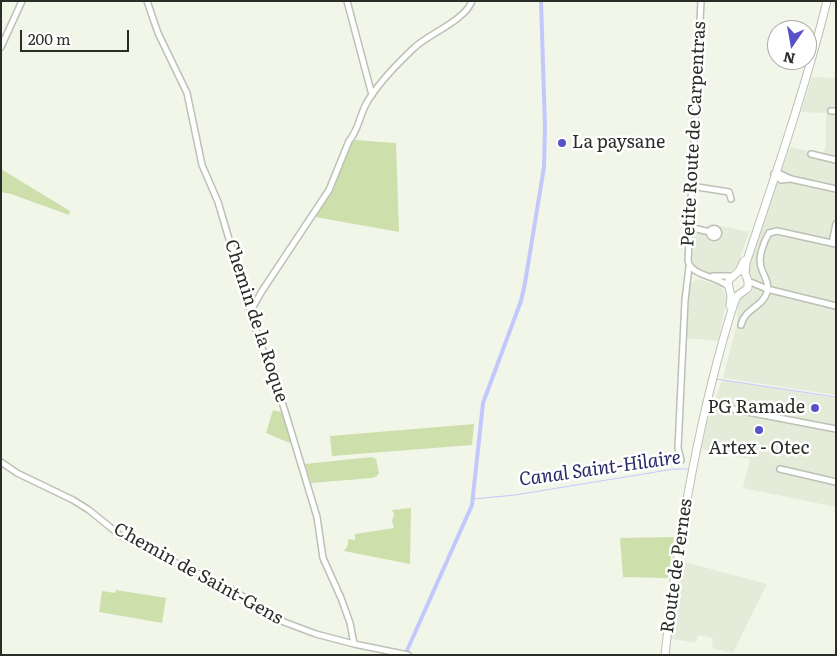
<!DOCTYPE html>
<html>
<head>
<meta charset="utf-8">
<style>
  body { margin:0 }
  #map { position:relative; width:837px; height:656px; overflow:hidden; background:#f1f6e9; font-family:Literata,serif }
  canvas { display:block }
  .frame { position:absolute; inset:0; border:2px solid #2b2d28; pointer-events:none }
  .north { position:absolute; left:767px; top:20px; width:50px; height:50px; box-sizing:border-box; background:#fff; border:1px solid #aaaba9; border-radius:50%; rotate:192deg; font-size:14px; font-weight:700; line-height:20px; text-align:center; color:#2b2d28 }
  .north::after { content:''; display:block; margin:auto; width:18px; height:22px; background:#5752c9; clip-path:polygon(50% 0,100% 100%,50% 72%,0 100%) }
  .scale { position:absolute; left:20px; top:30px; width:109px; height:22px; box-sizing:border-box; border:2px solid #2b2d28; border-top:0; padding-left:6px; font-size:15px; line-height:18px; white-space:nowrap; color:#2b2d28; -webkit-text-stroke:4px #fff; paint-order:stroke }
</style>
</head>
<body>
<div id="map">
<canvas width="837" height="656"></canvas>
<div class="frame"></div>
<div class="north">N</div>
<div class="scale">200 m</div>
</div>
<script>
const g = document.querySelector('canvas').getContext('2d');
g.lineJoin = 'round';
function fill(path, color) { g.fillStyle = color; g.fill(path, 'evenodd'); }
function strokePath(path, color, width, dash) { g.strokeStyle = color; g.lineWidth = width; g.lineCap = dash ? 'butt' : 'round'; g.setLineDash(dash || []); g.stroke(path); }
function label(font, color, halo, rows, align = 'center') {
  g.font = font + ' Literata,serif'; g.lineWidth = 5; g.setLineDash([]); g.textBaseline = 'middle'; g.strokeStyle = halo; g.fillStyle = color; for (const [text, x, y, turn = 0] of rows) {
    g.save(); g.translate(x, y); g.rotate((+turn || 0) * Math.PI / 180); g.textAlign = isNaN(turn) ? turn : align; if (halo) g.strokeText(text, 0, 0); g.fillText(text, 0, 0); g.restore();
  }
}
fill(new Path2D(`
  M812 77 836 78V395L723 378 737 324 738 299 752 292 755 283 748 271 769 201 790 147 823 155 826 144V113L801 112Z
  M694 223 696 225 705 227 712 224 749 232 737 267 721 276 696 270 692 264Z
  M698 279 721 286 727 299 718 341 685 338 687 305 690 287 691 283Z
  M722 380 836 398V507L743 488 750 459 702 449 706 426Z
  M681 561 767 584 733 653 712 648 713 638 699 635 695 643 669 638Z`), '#e4ebd8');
fill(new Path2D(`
  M355 140 396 143 399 232 315 217 332 192 351 144Z
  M1 169 70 211 69 215 11 194 1 192Z
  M273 410 282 412 284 415 292 444 266 433Z
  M474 424 472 445 332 456 330 436Z
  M372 457 376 459 379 473 377 476 372 478 311 483 305 464Z
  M411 508 410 564 344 551 348 545V539L355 540V534L394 528 392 521 394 514 392 510Z
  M674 537 668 578 623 577 620 538Z
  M116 590 166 598 162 623 99 612 102 591 115 593Z`), '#cde0ac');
strokePath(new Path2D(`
  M716 379 836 397
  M473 499 515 495 674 469H690`), '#c2c8fc', 1);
strokePath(new Path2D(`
  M405 655 472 505 483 403 521 301 525 283 544 167 545 128 541 1`), '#c2c8fc', 4);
const minor = new Path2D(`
  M147 1 158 33 187 93 202 165 218 202 259 340 284 408 317 517 323 558 341 598 350 623 354 644
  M347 1 372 95
  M701 1 688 261C692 277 717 275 729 287
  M1 47 22 1
  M831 111H836
  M811 154 836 160
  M774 174 778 173 791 179 836 189
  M774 174 781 180 790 179
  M691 186 729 192 731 199
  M689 227 714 233
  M709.5 233a4.5 4.5 0 1 1 9 0a4.5 4.5 0 1 1-9 0Z
  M832 243 836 224
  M713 276H731
  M748 281 767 289 836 306
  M250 312 262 291 329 190 349 141C359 130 360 112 369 99 380 82 400 61 415 47 431 33 465 20 472 1
  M741 325C745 308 763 307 767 292 769 283 765 278 762 270 757 259 763 243 769 233L777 231 836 244
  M706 404 836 429
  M681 460 678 448 685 300 689 267
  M1 462 17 473 73 500 89 510 121 536 232 590 284 622 316 634 354 644 408 655
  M780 469 836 482`);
const major = new Path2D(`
  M730 306 731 296 728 283 729 280 739 271 744 261
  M665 655C678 536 698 418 734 303L737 296 748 288V281L745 273 746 263C775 176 805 90 827 1`);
strokePath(minor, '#bcc1b5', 8);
strokePath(major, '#bcc1b5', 9);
strokePath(minor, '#fff', 5);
strokePath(major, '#fff', 7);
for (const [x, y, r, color] of [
  [562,143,5,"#5752c9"],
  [815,408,5,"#5752c9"],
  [759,430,5,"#5752c9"]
]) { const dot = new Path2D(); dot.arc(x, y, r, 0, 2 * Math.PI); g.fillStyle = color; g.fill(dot); strokePath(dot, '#fff', 2); }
label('18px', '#2b2d28', '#fff', [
  ["Petite Route de Carpentras",694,134,-87],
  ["Chemin de la Roque",256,321,72],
  ["Route de Pernes",677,566,-82],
  ["Chemin de Saint-Gens",198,574,29]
]);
label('18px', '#2b2d28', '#fff', [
  ["La paysane",572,143],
  ["PG Ramade",805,408,"right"],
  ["Artex - Otec",759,449,"center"]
], 'left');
label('italic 19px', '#2a2965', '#fff', [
  ["Canal Saint-Hilaire",600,469,-8]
]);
</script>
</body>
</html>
